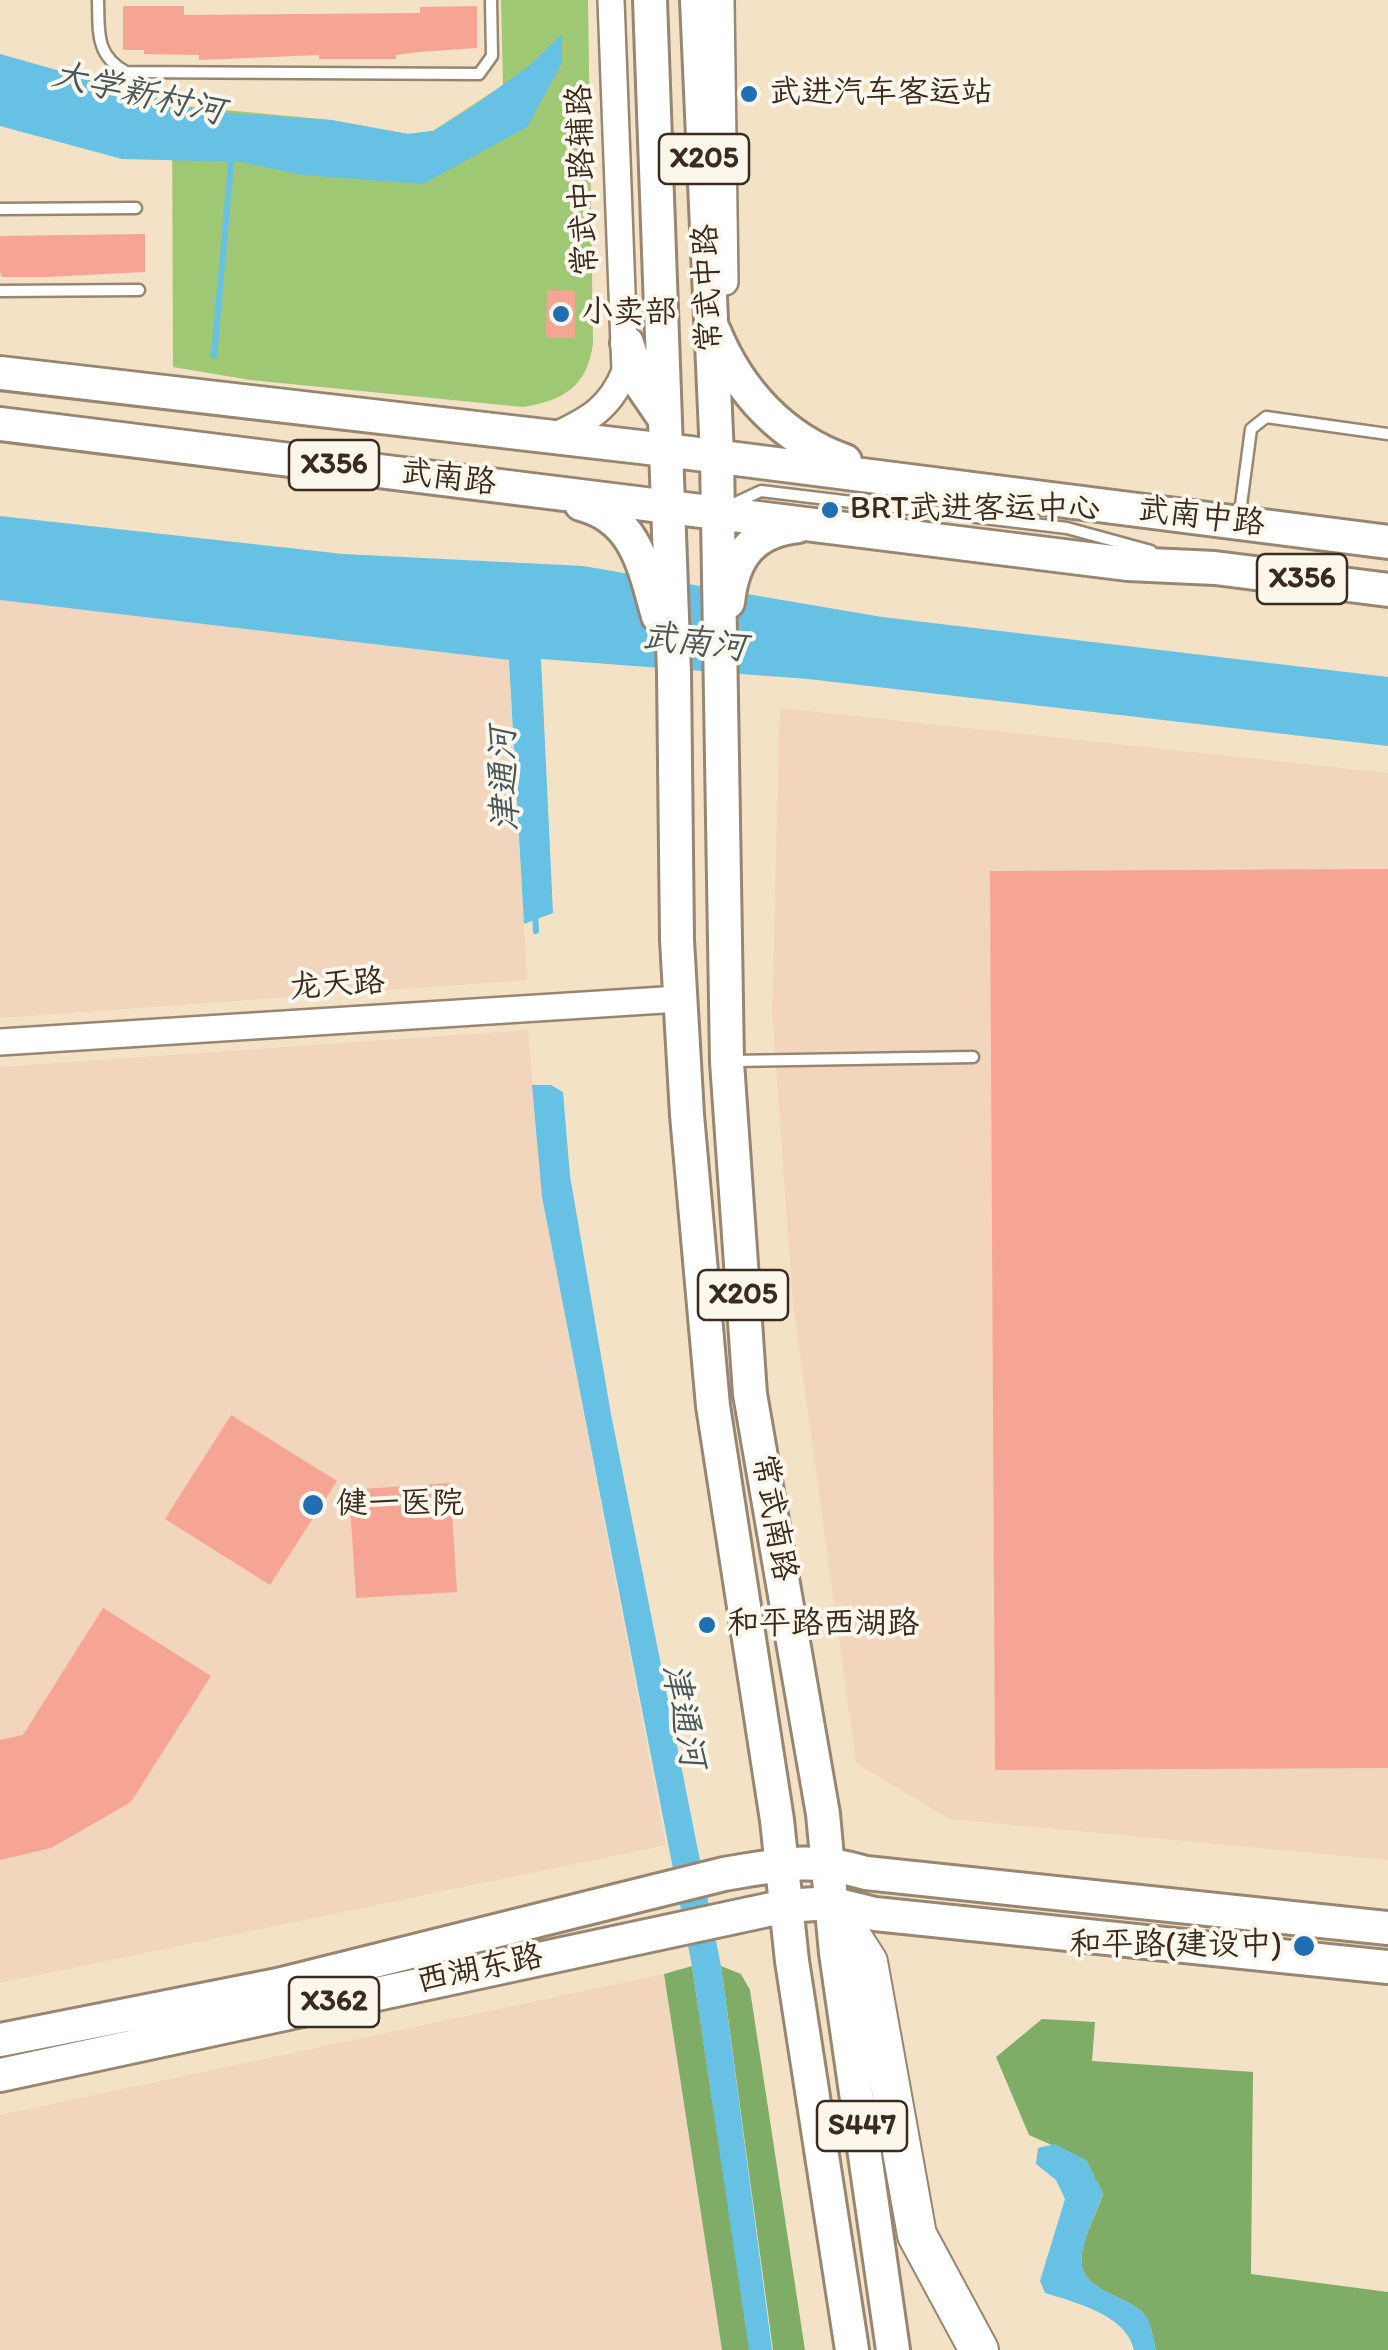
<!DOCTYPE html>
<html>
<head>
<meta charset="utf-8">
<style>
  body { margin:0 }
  canvas { display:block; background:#f3e2c6 }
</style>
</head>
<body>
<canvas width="1388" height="2350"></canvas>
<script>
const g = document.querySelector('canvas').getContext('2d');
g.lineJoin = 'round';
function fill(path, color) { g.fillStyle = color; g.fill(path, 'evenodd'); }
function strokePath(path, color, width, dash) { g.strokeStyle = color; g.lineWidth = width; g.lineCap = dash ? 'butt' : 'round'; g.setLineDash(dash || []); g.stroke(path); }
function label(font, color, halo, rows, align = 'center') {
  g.font = font + ' Itim,"LXGW WenKai TC",sans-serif'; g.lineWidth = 8; g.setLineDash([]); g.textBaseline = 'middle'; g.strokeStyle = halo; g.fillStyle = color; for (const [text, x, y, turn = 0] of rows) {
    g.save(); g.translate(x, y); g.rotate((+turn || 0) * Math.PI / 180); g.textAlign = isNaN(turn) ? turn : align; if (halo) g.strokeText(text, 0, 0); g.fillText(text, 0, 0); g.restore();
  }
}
fill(new Path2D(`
  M0 600 509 660 527 980 0 1018Z
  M780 708 1388 773V1860L949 1819 856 1763 793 1305 772 1013Z
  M528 1030 542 1197 666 1845 0 1983V1067Z
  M664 1974 722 2350H0V2115Z`), '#f2d5bd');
fill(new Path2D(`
  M501 0H588L593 343C588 386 563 401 523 407L250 380 173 367 172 105 331 120 408 134 433 131 503 85Z`), '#9fc875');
fill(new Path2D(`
  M692 1966 750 2350H722L664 1974Z
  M721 1966 741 1974 750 1990 805 2350H773Z
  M1042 2019 1095 2022 1092 2061 1253 2072 1251 2274 1388 2292V2350H1156C1153 2338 1151 2322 1143 2313 1123 2292 1076 2292 1082 2253 1085 2233 1097 2212 1103 2194L1086 2160 1029 2135 996 2057Z`), '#7fac66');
fill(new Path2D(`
  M562 34V63L527 127 423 184 303 175 241 162 122 159 0 126V54L202 111 331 120 408 134 433 131 475 105 529 66Z
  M0 516 343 554 583 566 882 617 1388 677V746L808 679 541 659 553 913 524 924 509 660 0 600Z
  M532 1085H551L563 1092 570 1176 611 1414 721 1966 772 2350H749L692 1966 542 1197Z
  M1055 2144 1086 2160 1103 2193C1097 2212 1085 2233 1082 2253 1076 2292 1123 2292 1143 2313 1152 2322 1153 2338 1156 2350H1134C1127 2315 1074 2302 1045 2293L1040 2281 1065 2199 1056 2180 1036 2164 1038 2148Z`), '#67c1e5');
strokePath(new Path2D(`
  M214 356 232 153
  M535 911 536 931`), '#67c1e5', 6);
fill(new Path2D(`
  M123 6H184V15L420 13V7L477 6V48L419 52 396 55V59H319V55L199 60V55L144 54V50H123Z
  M145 234V272L46 277H2L0 272V236Z
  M547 290 575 291V338H546Z
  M1388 869V1768L995 1770 990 871Z
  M231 1415 337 1481 270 1585 165 1519Z
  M450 1483 457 1592 356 1598 349 1490Z
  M103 1608 211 1676 131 1802 51 1848 0 1860V1740L23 1735Z`), '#f6a494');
const service = new Path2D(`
  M98 0C99 32 95 55 126 72L479 74 492 56 491 0
  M0 209 136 208
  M0 291 139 290
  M731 505 761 491 1067 528 1151 551
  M1239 520 1251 429 1266 417 1388 434
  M733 1061 973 1057`);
const tertiary = new Path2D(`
  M721 0 725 282
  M552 437C588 420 610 409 625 371L611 0
  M0 1042 679 999`);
const primary = new Path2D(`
  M650 0 674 673 677 940 687 1115 713 1406 777 1820 792 1961 852 2350
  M697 0 717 456 727 1062 750 1394 823 1814 836 1953 893 2350
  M714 331C739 392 783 439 845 461
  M627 343 640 383 664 418
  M0 373 666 450 1388 542
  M0 424 1128 564 1215 568 1388 590
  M581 504C636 518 644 567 658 616
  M728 602C733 557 752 531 798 526
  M0 2040 278 1985 724 1874C779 1865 811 1856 866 1873L1388 1928
  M0 2075 786 1906 830 1903 875 1914 1388 1967`);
const motorway = new Path2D(`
  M830 1903 868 1962 917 2235 979 2350`);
strokePath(service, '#978672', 15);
strokePath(tertiary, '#978672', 30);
strokePath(primary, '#978672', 38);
strokePath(motorway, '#978672', 42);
strokePath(service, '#fff', 10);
strokePath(tertiary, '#fff', 25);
strokePath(primary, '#fff', 32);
strokePath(motorway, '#fff', 38);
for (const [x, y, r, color] of [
  [749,94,10,"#1f6fb2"],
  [561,314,10,"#1f6fb2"],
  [830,510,10,"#1f6fb2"],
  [313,1505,12,"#1f6fb2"],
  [707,1625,10,"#1f6fb2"],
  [1304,1946,12,"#1f6fb2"]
]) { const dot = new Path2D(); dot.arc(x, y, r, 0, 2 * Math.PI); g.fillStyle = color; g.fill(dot); strokePath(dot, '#fbf7ec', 4); }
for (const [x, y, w] of [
  [704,159,90],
  [334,465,90],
  [1302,579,90],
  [743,1295,90],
  [334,2002,90],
  [862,2126,90]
]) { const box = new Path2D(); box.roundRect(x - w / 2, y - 25, w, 50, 8); g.fillStyle = '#fbf7ec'; g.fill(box); strokePath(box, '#3b2a1e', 2.5); }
label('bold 30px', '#3b2a1e', null, [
  ["X205",704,159],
  ["X356",334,465],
  ["X356",1302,579],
  ["X205",743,1295],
  ["X362",334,2002],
  ["S447",862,2126]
]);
label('32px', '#3b2a1e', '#fbf7ec', [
  ["武进汽车客运站",769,94],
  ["小卖部",581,314],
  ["BRT武进客运中心",850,510],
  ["健一医院",336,1505],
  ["和平路西湖路",727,1625],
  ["和平路(建设中)",1282,1946,"right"]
], 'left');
label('32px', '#3b2a1e', '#fbf7ec', [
  ["常武中路辅路",584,180,-92],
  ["常武中路",709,288,-92],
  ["武南路",448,479,7],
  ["武南中路",1201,518,7],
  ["龙天路",337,986,-4],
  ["常武南路",773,1518,80],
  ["西湖东路",480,1970,-12]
]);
label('italic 35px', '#48575a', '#fbf7ec', [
  ["大学新村河",138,95,13],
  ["武南河",694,644,7],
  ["津通河",506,779,-92],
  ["津通河",682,1716,79]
]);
</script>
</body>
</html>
